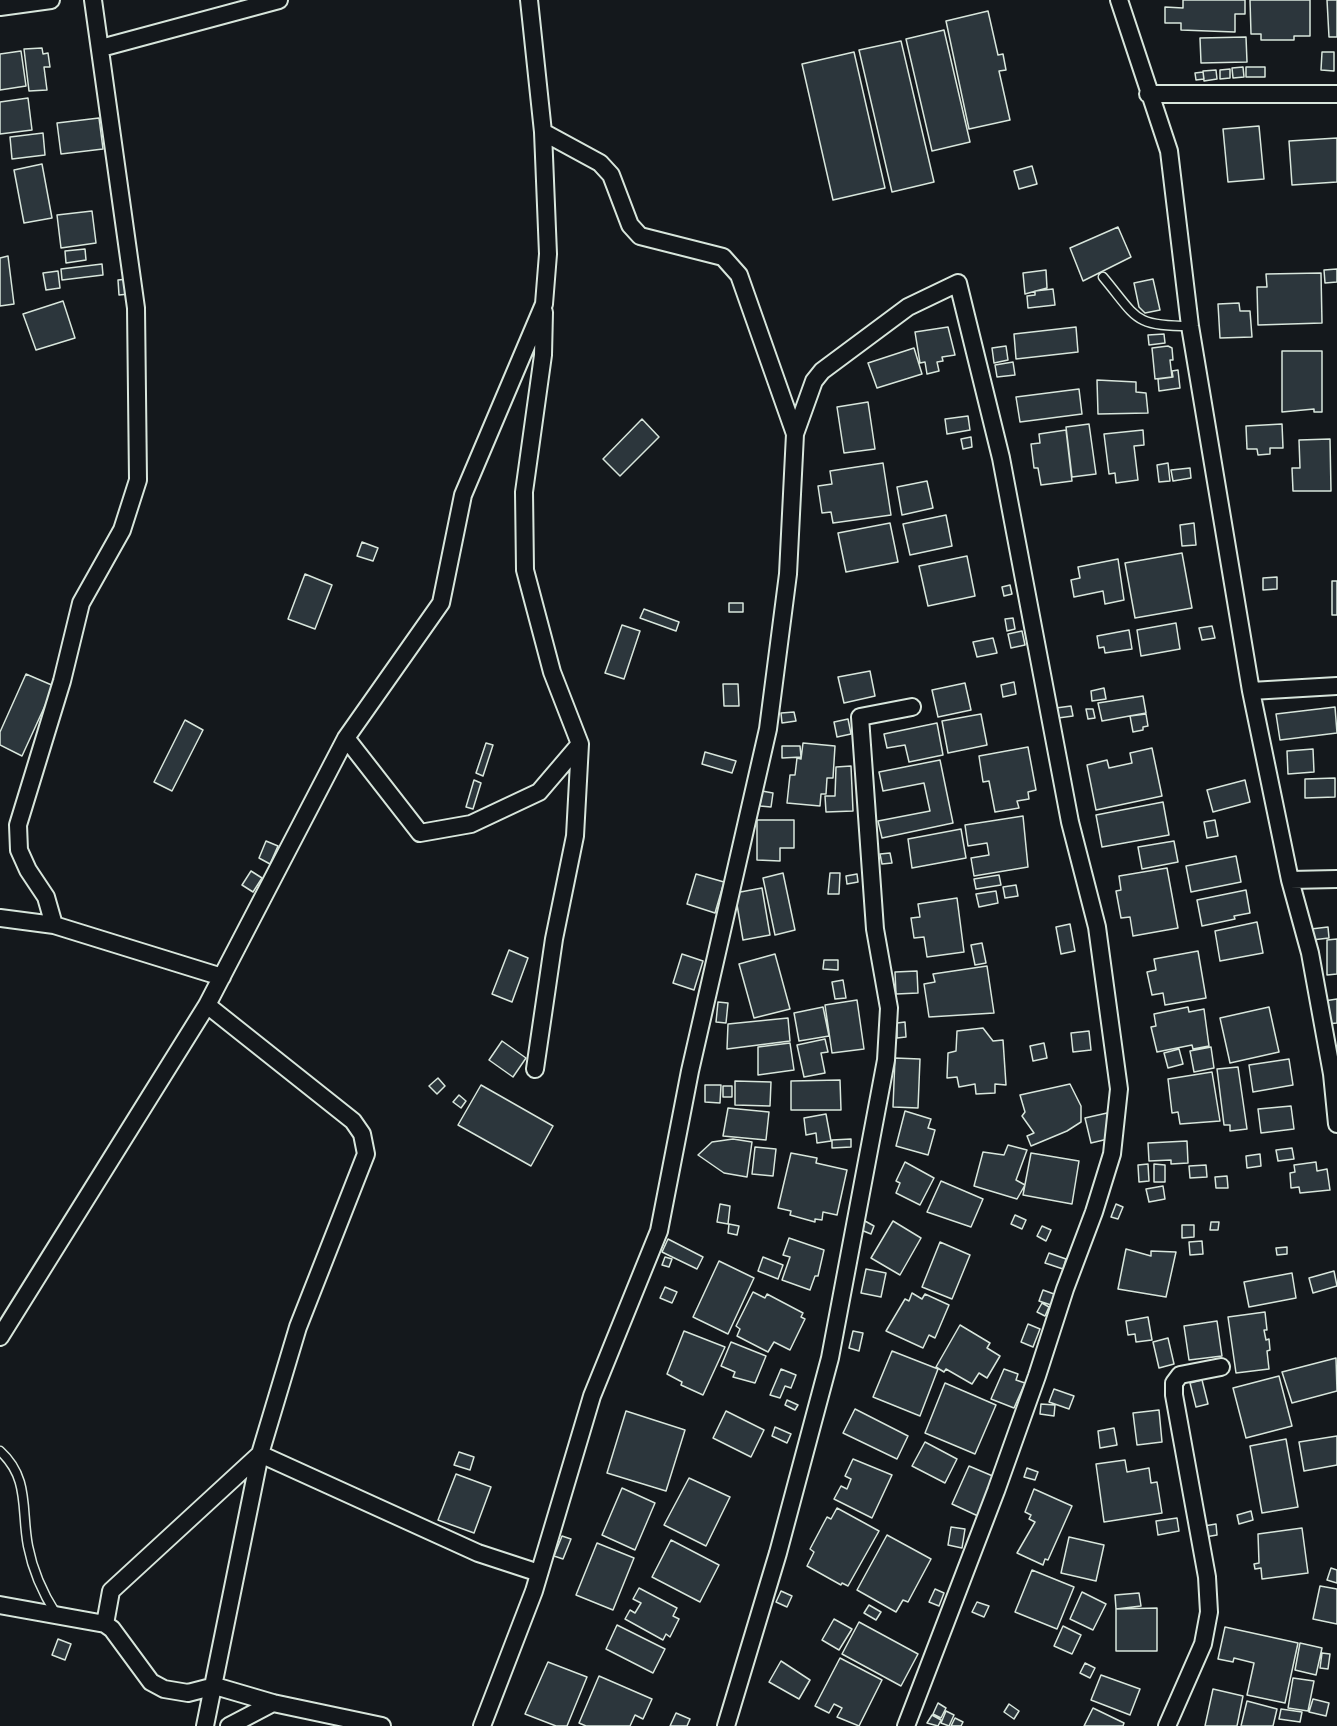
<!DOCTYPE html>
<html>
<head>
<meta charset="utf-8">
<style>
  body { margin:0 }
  canvas { display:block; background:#14181c }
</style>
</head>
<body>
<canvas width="1337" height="1726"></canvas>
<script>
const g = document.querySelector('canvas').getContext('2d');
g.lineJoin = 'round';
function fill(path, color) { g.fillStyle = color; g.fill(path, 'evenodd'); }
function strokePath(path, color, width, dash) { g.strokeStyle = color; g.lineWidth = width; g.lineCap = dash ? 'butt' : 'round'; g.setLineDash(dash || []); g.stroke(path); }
const building = new Path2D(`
  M1183 0H1245V14H1235V32L1181 30V23H1165V7L1183 8Z
  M1250 0H1310V36H1294V40H1261V34H1251Z
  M1327 0H1337V37H1329Z
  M988 11 998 55 1003 54 1006 70 999 71 1010 120 969 129 946 21Z
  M944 30 970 142 932 151 906 39Z
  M1246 37 1247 62 1201 63 1200 38Z
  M901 41 934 182 892 192 859 50Z
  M42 48 43 54 48 53 50 67H44L47 90 29 91 24 49Z
  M21 51 26 86 0 90V54Z
  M854 52 885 188 833 200 802 64Z
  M1322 52H1334V71L1321 70Z
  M1243 67 1244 77 1233 78 1232 68Z
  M1246 67H1265V77H1246Z
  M1230 69V78L1220 79V70Z
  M1216 70 1217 79 1204 81 1203 71Z
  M1203 72 1204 79 1196 80 1195 73Z
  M28 98 32 130 0 134V102Z
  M99 118 103 149 61 154 57 123Z
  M1259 126 1264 179 1228 182 1223 129Z
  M43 133 45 155 12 159 10 137Z
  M1337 138V182L1292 185 1289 141Z
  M42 164 52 218 24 223 14 170Z
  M1032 166 1037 184 1019 189 1014 171Z
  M92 211 96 243 61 248 57 215Z
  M1118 227 1131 257 1083 281 1070 248Z
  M85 249 86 260 66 263 65 251Z
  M8 256 14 304 0 306V258Z
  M102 264 103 275 62 280 61 269Z
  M1337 269V282L1325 283 1324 270Z
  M1046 270 1047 288 1025 294 1023 273Z
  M58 271 60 288 46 290 43 273Z
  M1321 273 1322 323 1258 325 1257 287H1267L1266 274Z
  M128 279 129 294 119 295 118 280Z
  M1153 279 1160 310 1145 313 1139 307 1134 283Z
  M1053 289 1055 305 1028 308 1027 296 1035 295V291Z
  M63 301 75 338 36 350 23 314Z
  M1239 303 1240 311H1250L1252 337 1220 338 1218 304Z
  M948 327 955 355 942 357 943 361 937 362 939 371 927 374 925 362 920 363 915 332Z
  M1076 327 1078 352 1016 359 1014 334Z
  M1164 334 1165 343 1149 345 1148 335Z
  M1006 346 1008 360 994 363 992 348Z
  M1168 346 1172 348 1173 360H1170L1172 377 1155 379 1152 348Z
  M914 348 922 374 877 388 868 363Z
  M1282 351H1322V412H1314V409L1282 412Z
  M1013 362 1015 375 997 377 995 365Z
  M1178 370 1180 388 1159 391 1158 379 1173 377 1172 371Z
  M1097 380 1136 382V392L1146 393 1148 413 1098 414Z
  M1079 389 1082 414 1020 422 1016 397Z
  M868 402 875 449 844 453 837 407Z
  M968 416 970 430 947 434 945 419Z
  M642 419 659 437 620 476 603 459Z
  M1089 424 1096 474 1072 477 1066 427Z
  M1282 424 1283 448H1270V454L1258 455 1257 449H1247L1246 426Z
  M1066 430 1072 481 1041 485 1038 468H1034L1031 444 1040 443 1039 434Z
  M1143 430 1144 445 1134 446 1138 480 1116 483 1115 473 1109 474 1104 434Z
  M971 437 972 447 963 449 961 439Z
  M1330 439 1331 491H1293L1292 468H1300L1299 440Z
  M883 463 891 515 833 523 831 512 822 513 818 486 832 484 830 471Z
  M1168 463 1170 481 1159 482 1157 465Z
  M1190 468 1191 478 1173 481 1171 470Z
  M927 481 933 508 902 515 897 487Z
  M946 515 952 546 910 555 903 524Z
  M890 523 898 562 846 572 838 533Z
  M1194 523 1196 545 1182 546 1180 525Z
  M362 542 378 548 373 561 357 556Z
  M1182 553 1192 608 1135 618 1125 563Z
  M967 556 975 596 928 606 919 566Z
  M1118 559 1124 600 1105 604 1103 591 1074 597 1071 580 1080 578 1078 567Z
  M305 574 332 585 315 629 288 619Z
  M1277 577V589L1263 590V578Z
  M1332 581H1337V615H1332Z
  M1010 585 1012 594 1004 596 1002 587Z
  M729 603H743V612H729Z
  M644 609 679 622 676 631 640 618Z
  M1013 618 1015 629 1007 631 1005 619Z
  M1176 623 1180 649 1141 656 1137 630Z
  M622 625 640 631 624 679 605 673Z
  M1212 626 1215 638 1202 640 1199 628Z
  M1129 630 1132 649 1105 653 1104 647 1099 648 1097 636Z
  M1022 631 1025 645 1011 648 1008 634Z
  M993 638 997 653 977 657 973 642Z
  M870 671 875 696 844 703 838 677Z
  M26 674 54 686 22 756 0 745V732Z
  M1014 682 1016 694 1003 697 1001 685Z
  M965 683 971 710 938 717 932 690Z
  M723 684H738L739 706H724Z
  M1104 688 1106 699 1092 701 1091 691Z
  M1143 696 1146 713 1102 721 1098 703Z
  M1071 706 1073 716 1058 718 1056 708Z
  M1335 707 1337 733 1280 740 1276 714Z
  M1086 709H1093L1095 718 1088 719Z
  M794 712 796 721 782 723 781 713Z
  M981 714 987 745 948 753 942 721Z
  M1146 714 1148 726 1143 727V730L1133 732 1130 716Z
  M848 719 851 734 837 737 834 722Z
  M185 720 203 730 172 791 154 782Z
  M937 723 943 755 909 762 905 745 887 748 884 734Z
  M486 743 493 745 483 776 476 773Z
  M803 743 835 746 833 778H827L826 794H821L820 806 787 803 790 775H795L797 758 801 759Z
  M782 746H800L801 757 782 758Z
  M1028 747 1036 790 1028 792 1029 799 1017 801 1019 808 995 812 989 781 983 782 979 756Z
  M1152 748 1162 796 1096 810 1087 765 1107 760 1109 768 1132 763 1130 753Z
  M1313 749 1314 772 1288 774 1287 751Z
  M705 752 736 761 732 773 702 764Z
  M940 760 953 823 882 838 878 821 930 811 924 783 883 791 879 772Z
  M851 766 853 811 826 812 825 796H835L836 767Z
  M1335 778V797L1305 798V779Z
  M474 780 481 783 473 809 466 807Z
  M1245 780 1250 802 1213 812 1207 790Z
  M762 791 773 793 771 807 760 806Z
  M1163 802 1169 835 1102 847 1096 815Z
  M1023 816 1028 867 974 876 971 858 989 855 987 843 968 846 965 825Z
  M757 820H794V848H780V861L757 860Z
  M1215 820 1218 836 1207 838 1204 822Z
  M961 829 966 858 912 868 908 839Z
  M266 841 278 846 270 864 259 858Z
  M1174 841 1178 862 1142 869 1138 847Z
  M890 853 892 863 882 864 880 854Z
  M1236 856 1241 882 1191 892 1186 866Z
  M1167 868 1178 928 1133 936 1130 917 1121 918 1116 891 1121 890 1119 876Z
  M251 871 262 878 253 892 242 885Z
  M783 873 795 930 775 935 763 878Z
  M830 873H840L839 894H828Z
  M696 874 724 882 715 913 687 904Z
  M857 874 858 882 847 884 846 876Z
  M999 875 1001 885 976 889 974 879Z
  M1016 885 1018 896 1005 898 1003 887Z
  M762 888 770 935 743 940 735 893Z
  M1246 890 1250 913 1234 916 1235 919 1202 926 1197 900Z
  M996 891 998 903 979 907 976 894Z
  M957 898 964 952 927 957 924 937 914 938 911 918 920 917 918 904Z
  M1257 922 1263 953 1220 961 1215 931Z
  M1070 924 1075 951 1061 954 1056 927Z
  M1328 927 1329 938 1312 940 1311 929Z
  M1337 939V974L1327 975V940Z
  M982 943 986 963 975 965 971 945Z
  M509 950 528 958 512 1002 492 994Z
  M1198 951 1206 998 1165 1005 1163 993 1152 995 1147 972 1156 970 1154 959Z
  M682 954 703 961 694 990 673 983Z
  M775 954 790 1009 754 1018 739 964Z
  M824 960H838V970L823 969Z
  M987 966 994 1013 929 1017 924 984 935 982 933 974Z
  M917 971 918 993 896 994 895 972Z
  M843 980 846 998 835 999 832 982Z
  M1337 999V1023L1327 1024 1324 1001Z
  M857 1000 864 1049 832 1053 825 1005Z
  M718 1002 728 1003 726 1023 716 1022Z
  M823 1007 829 1036 799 1041 794 1013Z
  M1188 1007 1189 1012 1204 1009 1209 1046 1193 1049 1192 1045 1157 1052 1151 1027 1156 1026 1154 1014Z
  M1269 1007 1279 1052 1230 1063 1220 1018Z
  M788 1018 790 1041 727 1049 728 1024Z
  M905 1022 906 1037 897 1038V1023Z
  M983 1028 993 1041 1003 1040 1006 1085 995 1084V1093L976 1094 975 1084 959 1087 957 1077 947 1078 948 1053 956 1051 957 1031Z
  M1089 1031 1091 1050 1073 1052 1071 1033Z
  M825 1039 828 1052 821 1053 825 1073 804 1077 797 1045Z
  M502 1041 526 1058 513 1077 489 1060Z
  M790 1043 794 1070 758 1075V1047Z
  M1044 1043 1047 1058 1033 1061 1030 1046Z
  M1211 1047 1214 1068 1194 1072 1190 1051Z
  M1179 1049 1183 1064 1168 1068 1164 1053Z
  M895 1058 920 1059 918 1108 893 1107Z
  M1289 1059 1293 1085 1253 1092 1249 1065Z
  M1238 1067 1247 1129 1230 1131V1125H1224L1217 1069Z
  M1212 1072 1220 1121 1180 1124 1178 1112 1172 1113 1168 1079Z
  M438 1078 445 1086 437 1094 429 1086Z
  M840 1080 841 1110H791V1081Z
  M735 1081 771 1082 770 1106 735 1105Z
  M1070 1084 1081 1106V1122L1067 1131 1031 1146 1027 1136 1034 1133 1022 1116 1025 1112 1020 1095Z
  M481 1085 553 1126 531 1166 458 1125Z
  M705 1085H721L720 1103 705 1102Z
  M723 1086H732V1097H723Z
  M459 1095 466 1101 461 1108 453 1102Z
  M1291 1106 1294 1129 1261 1133 1258 1109Z
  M728 1108 769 1112 766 1140 723 1136Z
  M905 1111 931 1119 928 1128 935 1130 928 1155 896 1146Z
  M1107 1113 1112 1138 1091 1143 1085 1118Z
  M826 1114 831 1141 817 1143 816 1133 806 1135 804 1118Z
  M733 1139 752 1142 747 1177 724 1173 698 1155 712 1142Z
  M851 1139V1147L832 1148V1140Z
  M1187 1141 1188 1163 1171 1164V1160L1149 1161 1148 1143Z
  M1008 1145 1027 1150 1016 1180 1025 1185 1017 1199 974 1186 983 1152 1004 1155Z
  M755 1147 776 1149 773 1176 752 1174Z
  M1292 1148 1294 1159 1278 1161 1276 1150Z
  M791 1153 817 1158 816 1163 847 1170 837 1215 823 1212 822 1220 815 1219V1222L790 1215 791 1211 778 1208Z
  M1031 1153 1079 1161 1072 1204 1023 1195Z
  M1260 1154 1261 1166 1247 1168 1246 1156Z
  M905 1162 934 1178 920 1205 896 1193 900 1183 896 1181Z
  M1316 1162 1317 1171 1327 1169 1330 1190 1300 1193 1299 1187 1291 1188 1290 1173 1295 1172 1294 1165Z
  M1148 1164 1149 1181 1139 1182 1138 1165Z
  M1154 1164 1165 1165V1182H1154Z
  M1206 1165 1207 1177 1190 1178 1189 1166Z
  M1227 1176 1228 1188H1216L1215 1177Z
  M941 1181 983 1199 971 1227 927 1212Z
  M1163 1186 1165 1199 1149 1202 1146 1189Z
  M720 1204 730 1206 728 1224 717 1222Z
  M1116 1204 1123 1207 1118 1219 1111 1217Z
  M1015 1215 1026 1220 1022 1229 1011 1224Z
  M865 1221 874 1226 871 1234 861 1230Z
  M893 1221 921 1238 900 1275 871 1258Z
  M1211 1222H1219L1218 1230H1210Z
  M729 1224 739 1226 737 1235 728 1233Z
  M1182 1225H1194V1237L1182 1238Z
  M1042 1226 1051 1230 1046 1241 1037 1236Z
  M789 1238 824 1250 818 1276H815L810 1290 782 1280 790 1257 783 1255Z
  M668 1239 703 1257 697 1269 662 1252Z
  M1202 1241 1203 1254 1190 1255 1189 1242Z
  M940 1242 970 1255 952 1299 922 1287Z
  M1287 1247V1254L1277 1255 1276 1248Z
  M1126 1249 1151 1256V1251L1176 1252 1166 1297 1118 1289Z
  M1049 1253 1066 1259 1063 1269 1045 1263Z
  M665 1257 672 1259 669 1267 662 1265Z
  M763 1257 783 1265 778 1279 758 1271Z
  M719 1261 754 1278 728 1334 693 1317Z
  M866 1269 886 1273 881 1297 861 1293Z
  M1334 1271 1337 1286 1313 1293 1309 1278Z
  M1292 1273 1296 1298 1249 1307 1244 1282Z
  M665 1287 677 1292 672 1303 660 1298Z
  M1043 1290 1054 1294 1051 1305 1039 1301Z
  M753 1292 765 1298 767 1294 803 1313 801 1317 805 1319 790 1350 774 1342 768 1352 737 1336 740 1329 736 1326Z
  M912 1293 922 1299 925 1294 949 1305 935 1338 929 1335 923 1348 886 1331 905 1299 909 1301Z
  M1042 1303 1049 1307 1045 1316 1037 1312Z
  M1265 1312 1267 1330H1264L1266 1340 1269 1339 1270 1350 1267 1351 1269 1369 1236 1373 1228 1317Z
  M1148 1317 1152 1340 1136 1342 1135 1334 1128 1335 1126 1321Z
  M1217 1321 1222 1356 1189 1360 1184 1326Z
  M1028 1324 1040 1329 1033 1347 1021 1342Z
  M960 1325 990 1343 987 1348 1000 1356 987 1378 979 1373 972 1384 946 1369 944 1372 936 1367Z
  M684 1331 725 1347 703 1395 681 1385 682 1382 667 1374Z
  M853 1331 863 1333 859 1351 849 1348Z
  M1168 1338 1174 1364 1159 1368 1153 1342Z
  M731 1342 766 1356 755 1383 733 1377 735 1372 721 1366Z
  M892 1351 938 1369 920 1416 873 1397Z
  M1336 1358 1337 1391 1292 1403 1282 1372Z
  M781 1369 796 1375 791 1388 785 1386 780 1398 770 1395Z
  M1004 1369 1018 1374 1016 1380 1025 1383 1014 1408 991 1399Z
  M1279 1376 1292 1426 1246 1438 1233 1388Z
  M1202 1380 1208 1404 1196 1407 1190 1383Z
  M945 1383 996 1405 975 1454 925 1433Z
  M1054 1389 1074 1396 1069 1409 1049 1402Z
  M787 1400 798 1405 795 1410 785 1405Z
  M1041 1404 1055 1405 1054 1416 1040 1414Z
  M855 1409 908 1436 897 1459 843 1433Z
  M1159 1410 1162 1442 1137 1445 1133 1413Z
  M626 1411 685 1430 666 1491 607 1473Z
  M726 1411 764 1430 751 1457 713 1438Z
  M775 1427 791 1434 787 1443 772 1436Z
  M1114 1428 1117 1445 1100 1448 1098 1431Z
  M1337 1436V1465L1304 1471 1299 1442Z
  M1286 1439 1298 1507 1262 1513 1250 1446Z
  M925 1442 957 1459 945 1483 912 1466Z
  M459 1452 474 1457 470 1470 454 1465Z
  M853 1459 892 1475 872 1518 834 1499 841 1486 847 1489 851 1479 845 1476Z
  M1125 1460 1127 1472 1149 1468 1151 1483 1157 1482 1162 1513 1104 1522 1096 1464Z
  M969 1466 995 1477 978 1516 952 1504Z
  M1027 1468 1038 1472 1035 1480 1024 1477Z
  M456 1474 491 1487 474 1533 438 1520Z
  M689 1478 730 1497 706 1546 664 1525Z
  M622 1488 655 1503 635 1550 602 1535Z
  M1034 1489 1072 1506 1048 1560 1045 1559 1043 1565 1017 1553 1035 1522 1029 1519 1031 1515 1025 1512Z
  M837 1508 879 1531 848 1586 842 1583 841 1585 807 1566 814 1552 810 1549 827 1517 831 1519Z
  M1251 1511 1253 1520 1239 1524 1237 1515Z
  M1177 1518 1179 1531 1158 1535 1156 1521Z
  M1216 1524 1217 1535 1205 1537 1204 1526Z
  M951 1527 965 1529 962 1548 948 1545Z
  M1302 1528 1308 1573 1262 1579 1261 1568 1255 1569 1254 1564 1259 1563 1258 1534Z
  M887 1535 931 1559 908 1602 903 1600 896 1612 857 1590Z
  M562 1536 571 1539 563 1559 554 1556Z
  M1069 1537 1104 1545 1096 1581 1061 1573Z
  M671 1540 719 1565 700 1602 652 1577Z
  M597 1543 634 1558 613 1610 576 1595Z
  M1331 1568 1337 1570V1583L1327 1580Z
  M1032 1570 1074 1587 1057 1629 1015 1612Z
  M1320 1586 1337 1589V1624L1313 1619Z
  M639 1588 677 1608 673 1616 679 1619 670 1637 666 1634 663 1640 625 1619 630 1610 635 1613 641 1603 633 1599Z
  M935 1589 944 1593 939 1606 929 1602Z
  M781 1591 792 1596 787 1607 776 1602Z
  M1082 1592 1106 1604 1093 1630 1070 1619Z
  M1139 1593 1141 1606 1116 1609 1115 1595Z
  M977 1602 989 1606 984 1617 972 1612Z
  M869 1605 881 1612 876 1620 864 1613Z
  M1157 1608V1651H1116V1609Z
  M834 1619 852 1629 839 1650 822 1640Z
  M859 1622 918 1654 901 1686 842 1654Z
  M617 1625 665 1649 653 1673 606 1649Z
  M1063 1626 1081 1635 1072 1654 1054 1646Z
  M1225 1627 1298 1643 1285 1703 1247 1695 1254 1663 1234 1658 1233 1662 1218 1659Z
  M58 1639 71 1644 65 1660 52 1655Z
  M1300 1643 1322 1648 1316 1675 1295 1670Z
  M1322 1653 1330 1654 1328 1669 1320 1668Z
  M840 1658 882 1680 859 1726 837 1717 842 1708 834 1704 829 1713 815 1706Z
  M781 1661 810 1680 799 1699 769 1682Z
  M548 1662 587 1677 567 1726H556L525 1714Z
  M1085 1663 1095 1668 1090 1678 1080 1673Z
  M1101 1675 1140 1689 1130 1715 1091 1700Z
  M599 1676 652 1699 643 1719 635 1715 630 1726H586L579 1723Z
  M1293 1678 1314 1681 1308 1711 1288 1708Z
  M1213 1689 1243 1696 1237 1726H1205Z
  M1313 1699 1329 1703 1326 1716 1309 1712Z
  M1247 1701 1277 1709 1273 1726H1241Z
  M938 1703 946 1708 941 1718 933 1714Z
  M1009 1704 1019 1711 1014 1719 1004 1712Z
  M1093 1708 1124 1723 1123 1726H1084Z
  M1281 1709 1302 1712 1300 1722 1279 1719Z
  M946 1711 954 1715 949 1726 941 1723Z
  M676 1713 690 1719 687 1726H670Z
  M932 1715 941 1720 938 1726 927 1723Z
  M955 1718 963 1722 961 1726H951Z`);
fill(building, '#2c363c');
strokePath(building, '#d8e6dc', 1.5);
const service = new Path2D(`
  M1103 277C1138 319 1133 326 1190 326
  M0 1451C30 1478 21 1510 28 1546 33 1572 42 1592 56 1614`);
const minor = new Path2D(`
  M1119 0 1169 151 1190 326 1251 691 1290 880 1310 953 1332 1074 1337 1124
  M0 7 51 0
  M101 48 279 0
  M1148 94H1337
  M543 132 600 163 611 175 630 225 640 236 723 257 739 275 795 434
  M1251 691 1337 686
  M346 738 420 833 471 824 539 792 580 744
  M1290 880 1337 879
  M0 918 54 925 222 977
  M54 925 46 897 28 870 19 850 18 825 62 681 81 603 122 530 138 480 136 308 93 0
  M535 1069 554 939 575 836 580 744 552 672 525 570 524 492 543 355 544 312
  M0 1337 207 1005 346 738 441 603 463 495 544 304 548 254 543 132 529 0
  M0 1605 105 1624 112 1629 151 1682 164 1689 188 1693 215 1686 273 1703 382 1726
  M105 1624 111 1591 260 1454 478 1553 539 1573
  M205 1726 260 1454 298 1327 366 1154 362 1134 353 1121 207 1005
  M229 1726 273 1703
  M482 1726 534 1591 592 1396 659 1231 690 1071 768 729 788 574 795 434 814 381 822 371 908 307 958 283 1001 458 1070 822 1097 927 1119 1089 1112 1154 1094 1212 1065 1289 1037 1376 996 1491 906 1726
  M726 1726 778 1553 830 1358 886 1060 889 1008 875 929 860 717 912 707
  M1167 1726 1203 1644 1209 1612 1207 1577 1174 1395V1383L1180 1375 1221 1367`);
strokePath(service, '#d8e6dc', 11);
strokePath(minor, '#d8e6dc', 20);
strokePath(service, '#14181c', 8);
strokePath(minor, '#14181c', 16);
</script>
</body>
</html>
